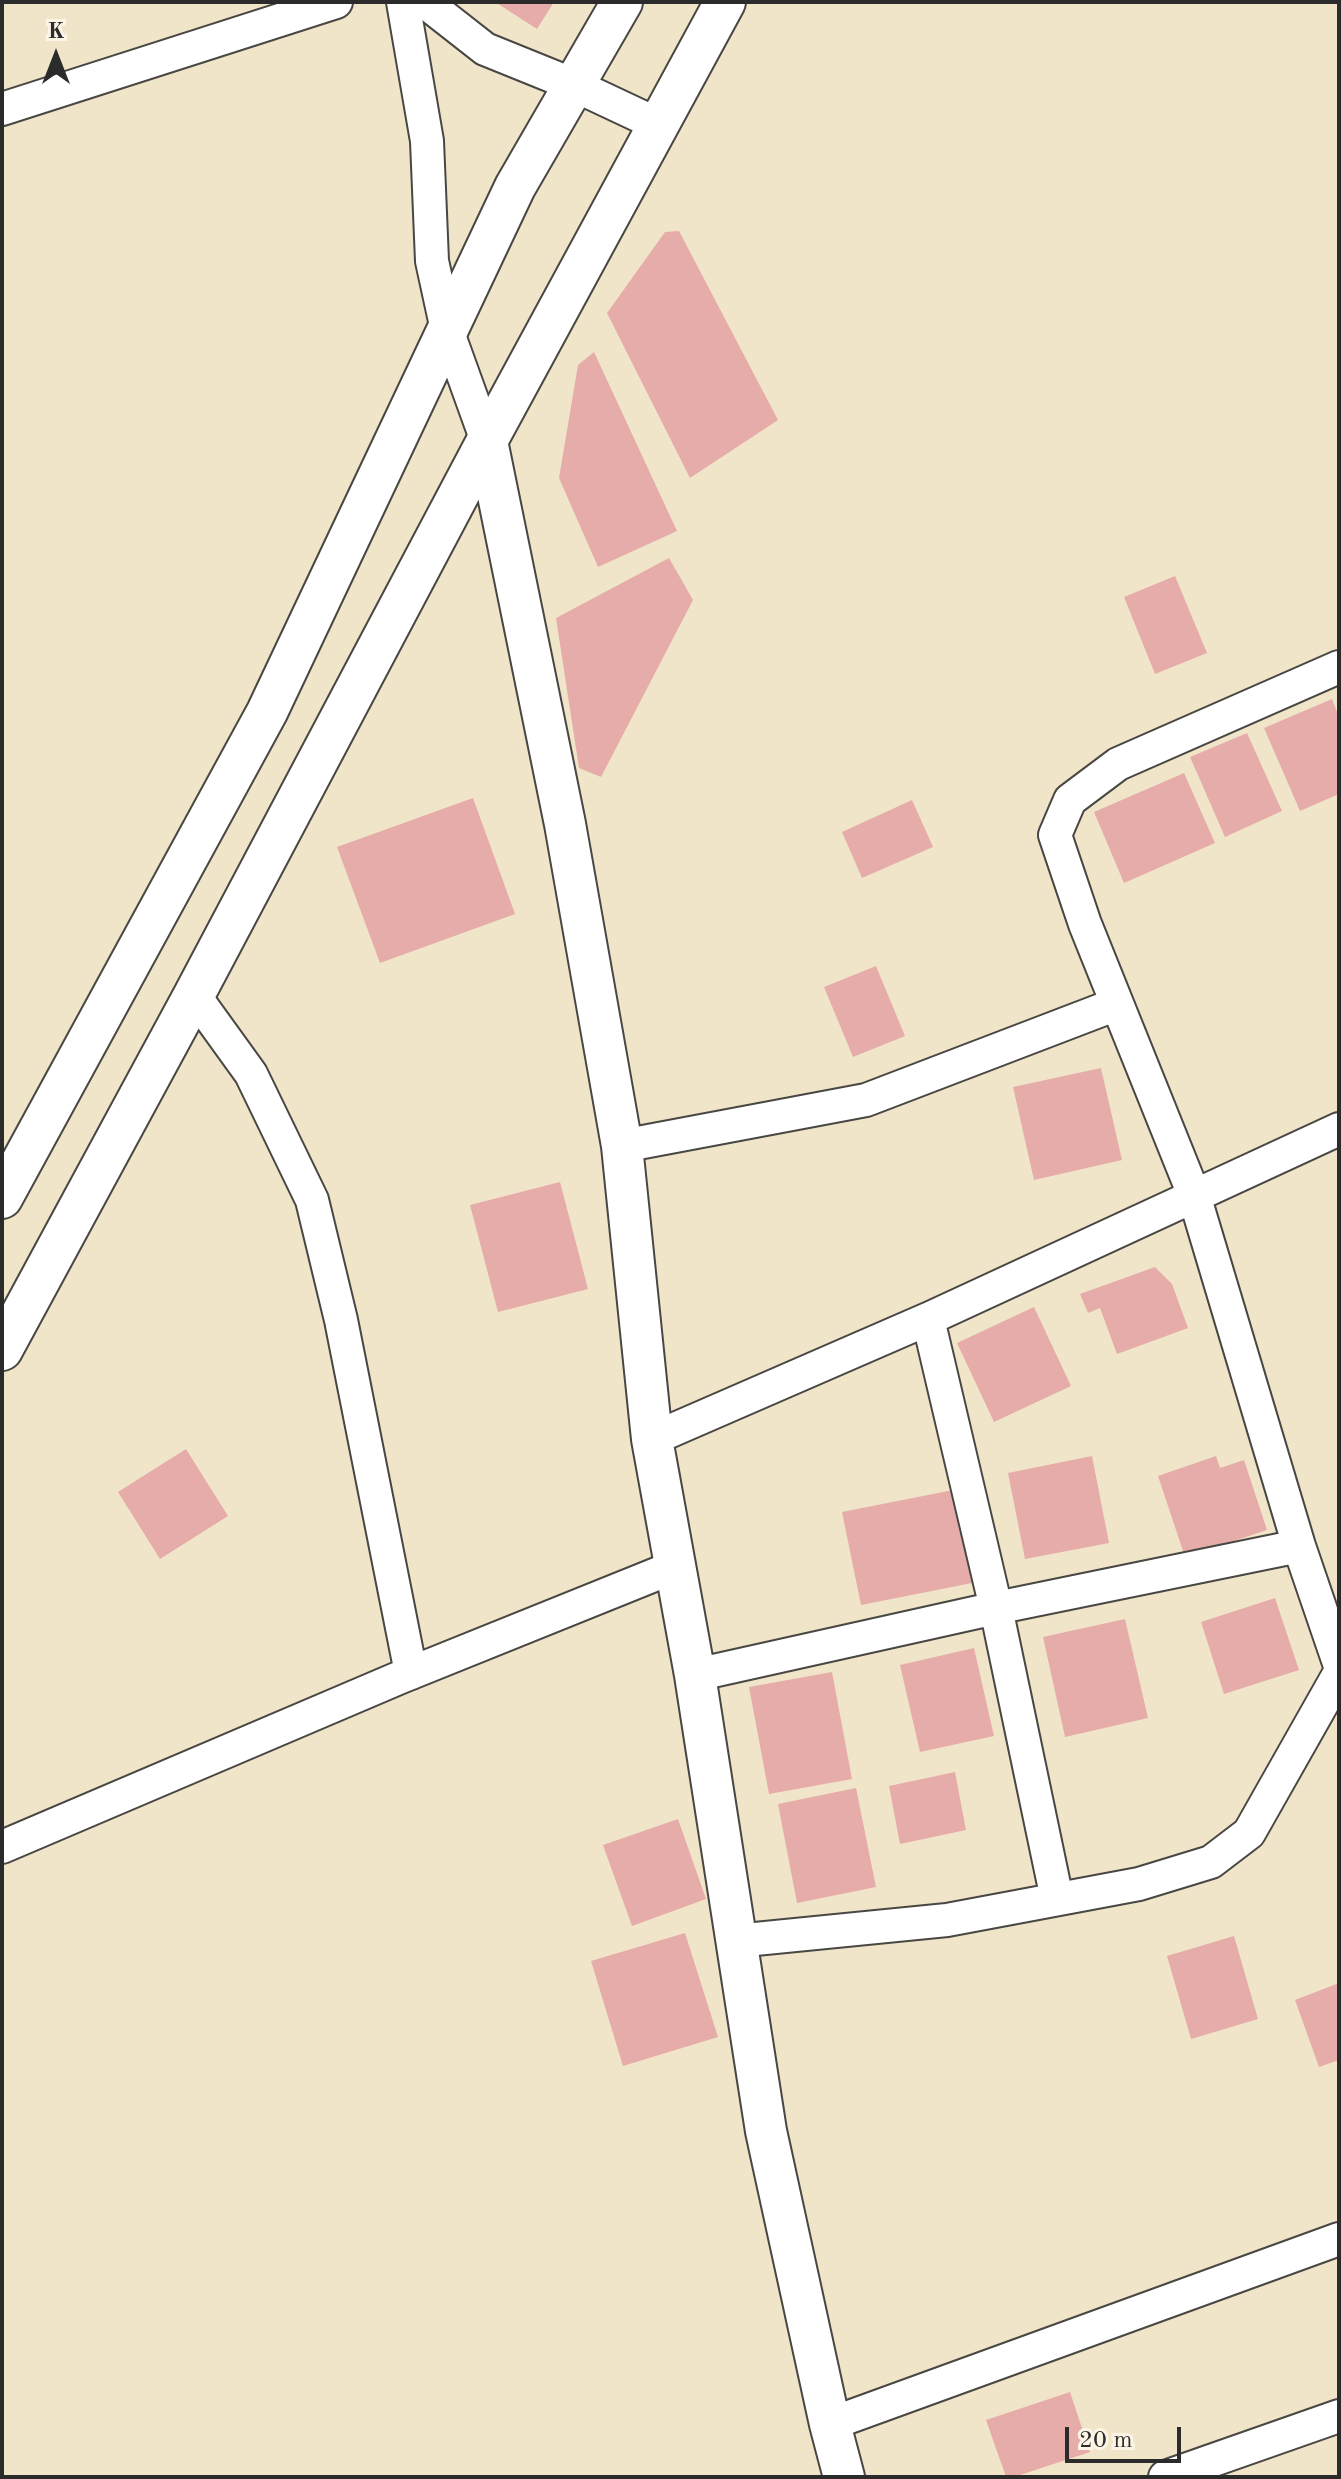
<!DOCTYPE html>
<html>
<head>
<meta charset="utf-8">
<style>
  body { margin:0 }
  #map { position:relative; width:1341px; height:2479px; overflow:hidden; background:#f0e5c8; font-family:"Old Standard TT",serif }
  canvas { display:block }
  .frame { position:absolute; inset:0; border:4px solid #2b2b2b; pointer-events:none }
  .north { position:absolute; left:16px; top:16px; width:80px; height:80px; -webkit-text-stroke:6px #fcf5e5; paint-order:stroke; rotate:0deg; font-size:22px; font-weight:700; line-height:32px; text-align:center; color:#2b2b2b }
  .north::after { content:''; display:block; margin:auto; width:28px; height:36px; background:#2b2b2b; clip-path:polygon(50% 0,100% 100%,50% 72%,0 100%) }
  .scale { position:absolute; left:1065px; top:2427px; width:116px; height:36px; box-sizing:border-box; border:4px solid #2b2b2b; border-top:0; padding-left:10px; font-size:24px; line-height:28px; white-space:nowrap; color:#2b2b2b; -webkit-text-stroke:6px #fcf5e5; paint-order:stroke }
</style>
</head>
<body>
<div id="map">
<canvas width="1341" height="2479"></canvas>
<div class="frame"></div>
<div class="north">K</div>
<div class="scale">20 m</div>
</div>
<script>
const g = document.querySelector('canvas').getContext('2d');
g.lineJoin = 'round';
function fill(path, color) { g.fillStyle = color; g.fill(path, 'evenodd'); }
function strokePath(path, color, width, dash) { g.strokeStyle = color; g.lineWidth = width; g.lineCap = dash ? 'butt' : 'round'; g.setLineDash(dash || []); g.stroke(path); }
fill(new Path2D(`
  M495 2H554L537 29Z
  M679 231 778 420 690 478 607 313 665 232Z
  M594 352 677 531 598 567 559 478 578 365Z
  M669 558 693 600 601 777 579 768 556 618Z
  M1175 576 1207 653 1155 674 1124 597Z
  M1332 699 1339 717V794L1300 811 1264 728Z
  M1247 733 1282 811 1225 837 1190 757Z
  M1184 773 1215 843 1124 883 1094 812Z
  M473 798 515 914 380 963 337 847Z
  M912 800 933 847 862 878 842 832Z
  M876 966 905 1036 853 1057 824 987Z
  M1101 1068 1122 1160 1034 1180 1013 1087Z
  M560 1182 588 1289 498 1312 470 1205Z
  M1155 1267 1172 1284 1188 1328 1117 1354 1100 1308 1088 1313 1080 1294Z
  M1034 1307 1071 1386 994 1422 957 1343Z
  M186 1449 228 1516 160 1559 118 1492Z
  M1092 1456 1109 1543 1025 1559 1008 1473Z
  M1216 1456 1220 1468 1244 1460 1267 1530 1185 1557 1158 1476Z
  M953 1490 972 1583 861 1605 842 1512Z
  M1275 1598 1299 1670 1224 1694 1201 1622Z
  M1125 1619 1148 1718 1065 1737 1043 1637Z
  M974 1648 994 1736 920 1752 900 1665Z
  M832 1672 852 1779 769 1794 749 1687Z
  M955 1772 966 1830 900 1844 889 1786Z
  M856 1788 876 1887 797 1903 778 1804Z
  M678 1819 706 1899 632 1926 603 1845Z
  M685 1933 718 2037 623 2066 591 1961Z
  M1234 1936 1258 2019 1191 2039 1167 1956Z
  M1339 1983V2060L1319 2067 1295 2000Z
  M1070 2392 1090 2452 1014 2477H1006L986 2420Z`), '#e6aca9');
const minor = new Path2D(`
  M403 2 427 141 432 261 447 330 487 441
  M425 2 485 49 574 85 659 125
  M2 109 336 2
  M1339 667 1118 764 1070 800 1055 835 1085 924 1194 1195 1299 1546 1339 1663
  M194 995 251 1074 312 1200 341 1320 411 1673
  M622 1146 866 1100 1117 1004
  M928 1319 996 1608 1057 1899
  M652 1439 928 1319 1339 1129
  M695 1675 996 1608 1299 1546
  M2 1847 401 1677 674 1567
  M735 1941 947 1920 1139 1884 1211 1862 1249 1833 1339 1674
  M830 2424 1339 2239
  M1165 2477 1339 2416`);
const tertiary = new Path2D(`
  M487 441 565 824 622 1146 652 1439 695 1675 766 2131 830 2424 844 2477
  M2 1198 267 712 515 187 622 2
  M2 1350 194 995 487 441 725 2`);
strokePath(minor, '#494743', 36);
strokePath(tertiary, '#494743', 44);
strokePath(minor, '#fff', 32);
strokePath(tertiary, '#fff', 40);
</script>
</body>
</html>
